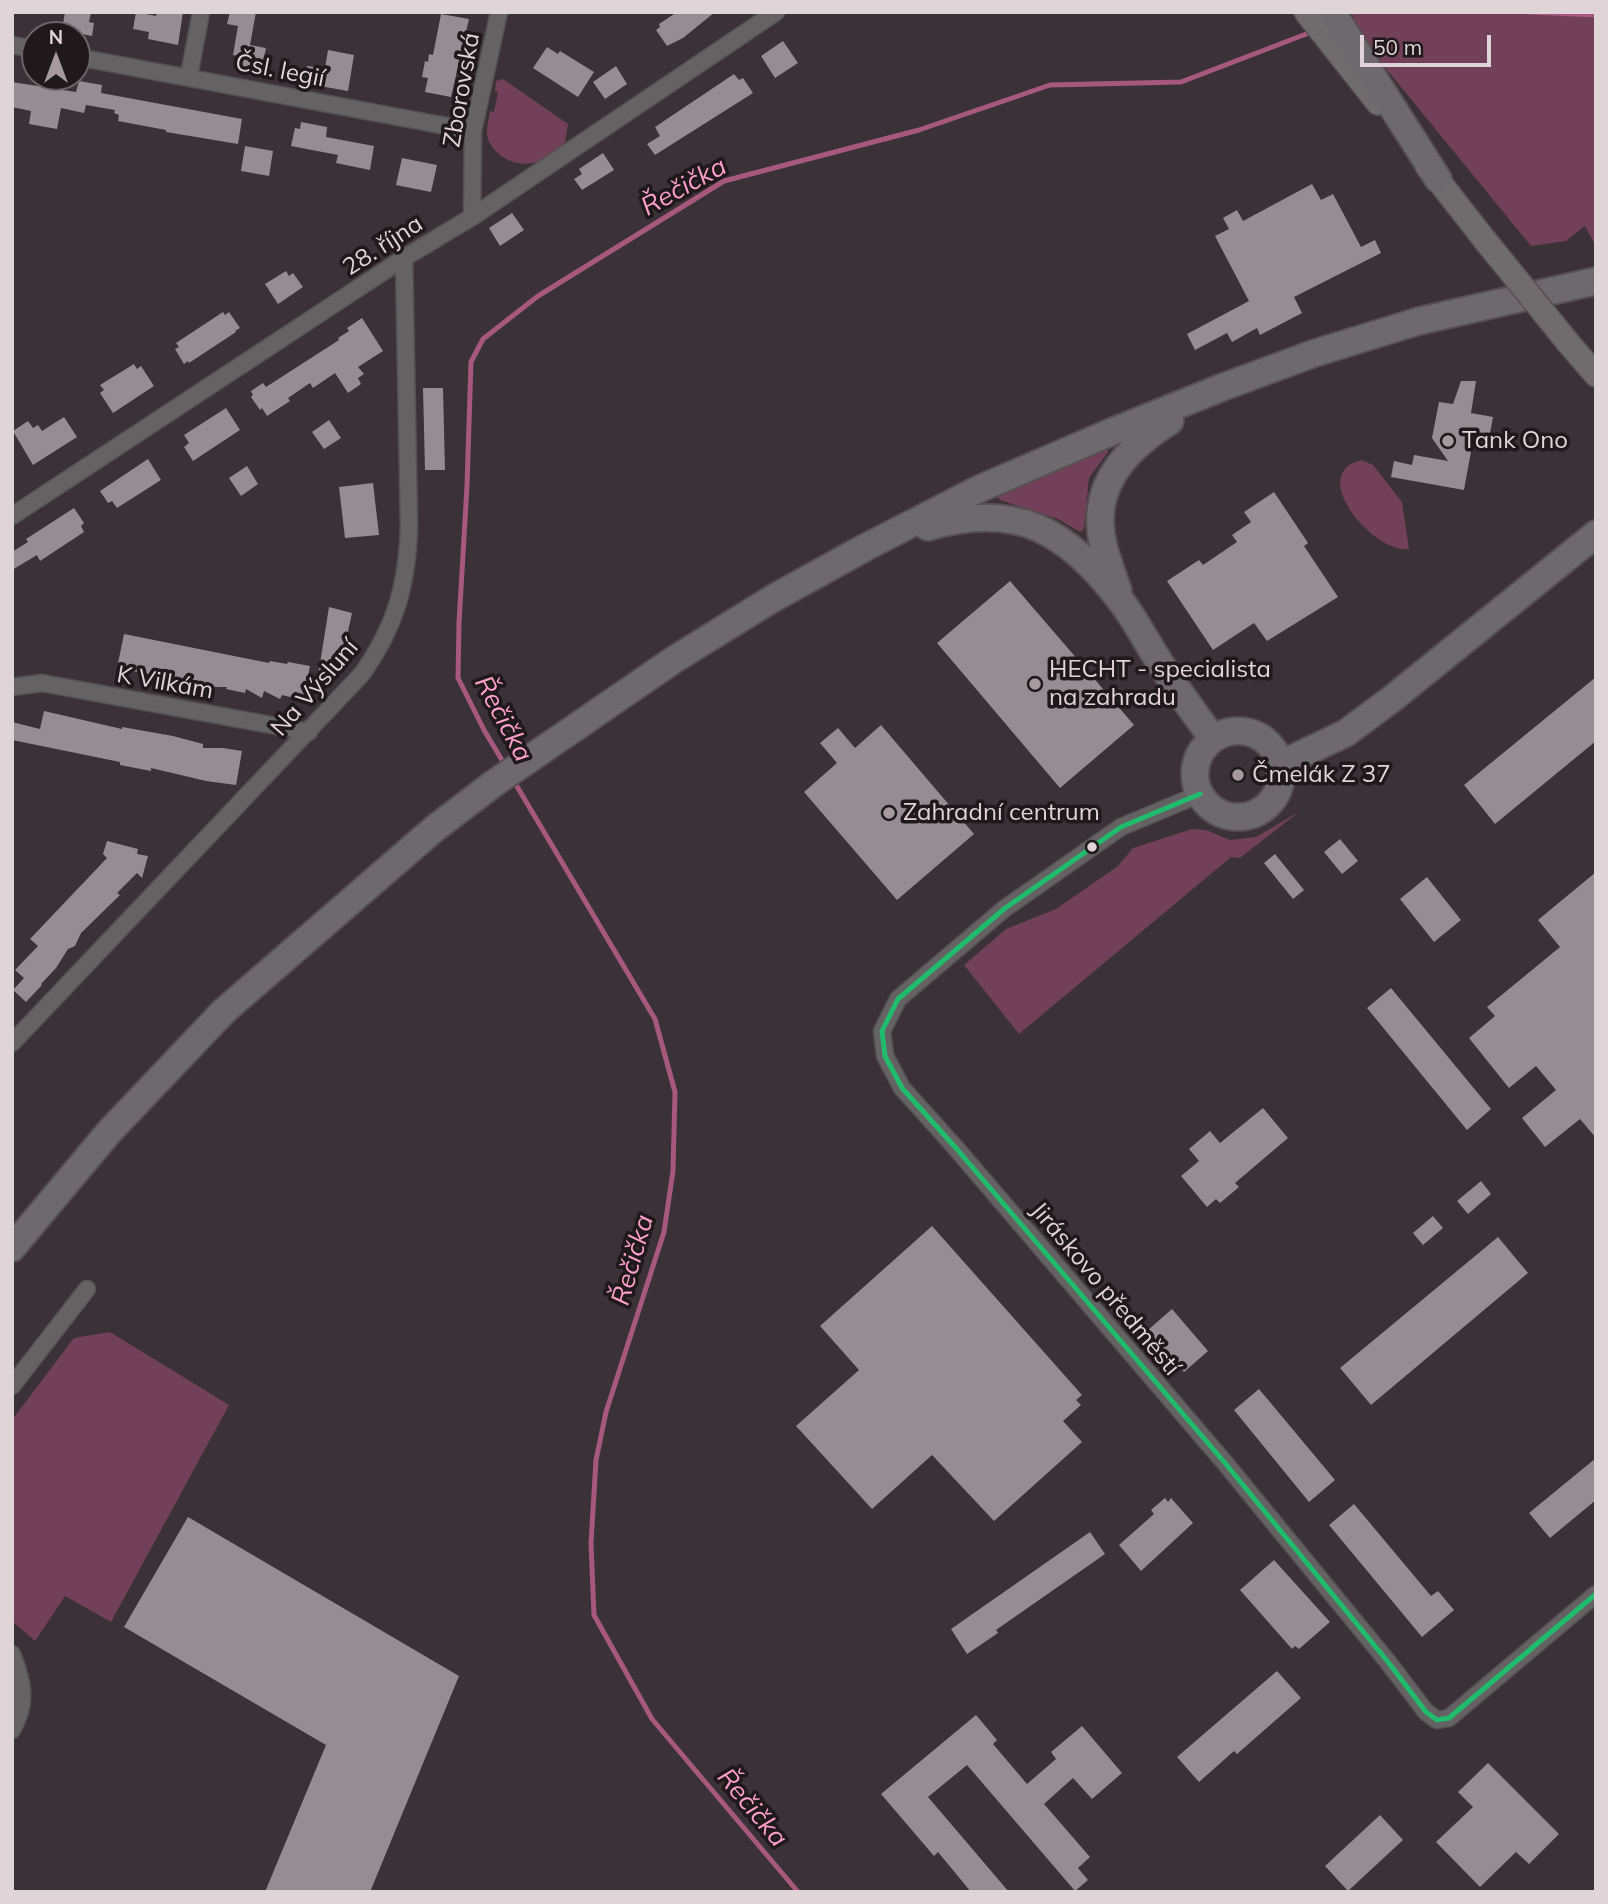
<!DOCTYPE html>
<html>
<head>
<meta charset="utf-8">
<style>
  body { margin:0 }
  #map { position:relative; width:1608px; height:1904px; overflow:hidden; background:#3a3236; font-family:Mulish,sans-serif }
  canvas { display:block }
  .frame { position:absolute; inset:0; border:14px solid #dfd4d8; pointer-events:none }
  .north { position:absolute; left:21px; top:21px; width:70px; height:70px; box-sizing:border-box; background:#20191c; border:2px solid #6c6467; border-radius:50%; rotate:0deg; font-size:19px; font-weight:700; line-height:28px; text-align:center; color:#dfd4d8 }
  .north::after { content:''; display:block; margin:auto; width:24px; height:32px; background:#a59b9f; clip-path:polygon(50% 0,100% 100%,50% 72%,0 100%) }
  .scale { position:absolute; left:1360px; top:35px; width:131px; height:32px; box-sizing:border-box; border:4px solid #dfd4d8; border-top:0; padding-left:9px; font-size:21px; line-height:24px; white-space:nowrap; color:#dfd4d8; -webkit-text-stroke:5px #20191c; paint-order:stroke }
</style>
</head>
<body>
<div id="map">
<canvas width="1608" height="1904"></canvas>
<div class="frame"></div>
<div class="north">N</div>
<div class="scale">50 m</div>
</div>
<script>
const g = document.querySelector('canvas').getContext('2d');
g.lineJoin = 'round';
function fill(path, color) { g.fillStyle = color; g.fill(path, 'evenodd'); }
function strokePath(path, color, width, dash) { g.strokeStyle = color; g.lineWidth = width; g.lineCap = dash ? 'butt' : 'round'; g.setLineDash(dash || []); g.stroke(path); }
function label(font, color, halo, rows, align = 'center') {
  g.font = font + ' Mulish,sans-serif'; g.lineWidth = 7; g.setLineDash([]); g.textBaseline = 'middle'; g.strokeStyle = halo; g.fillStyle = color; for (const [text, x, y, turn = 0] of rows) {
    g.save(); g.translate(x, y); g.rotate((+turn || 0) * Math.PI / 180); g.textAlign = isNaN(turn) ? turn : align; if (halo) g.strokeText(text, 0, 0); g.fillText(text, 0, 0); g.restore();
  }
}
fill(new Path2D(`
  M1351 12H1596V247L1585 226 1566 241 1531 246 1365 43Z
  M503 79 568 124 565 143C556 149 546 158 536 162 518 168 495 158 488 139 485 131 489 120 490 111L494 112 498 92 495 91 496 81Z
  M1106 446 1108 452 1089 478 1084 529 1080 532 1058 519 1000 500 995 494Z
  M1362 460 1373 465 1402 502 1409 549C1374 554 1305 473 1362 460Z
  M1300 811 1240 858 1231 857 1019 1034 964 965 1006 929 1056 909 1118 866 1133 848 1192 829 1206 830 1230 840 1256 837Z
  M110 1332 229 1405 111 1622 65 1596 35 1641 12 1621V1420L74 1338Z`), '#724058');
strokePath(new Path2D(`
  M1530 12 1596 15
  M506 767 484 730 458 678 459 623 467 486 471 362 483 339 538 296 724 181 919 130 1050 85 1181 82 1314 31
  M512 778 655 1019 675 1092 673 1171 664 1232 606 1412 596 1460 591 1543 594 1615 652 1719 798 1892`), '#a6587d', 5);
fill(new Path2D(`
  M65 12H91L89 22 94 23 92 36 62 30Z
  M136 12 156 16 157 12H183L178 45 148 39 149 32 133 29Z
  M230 12H256L250 45 266 48 261 72 236 68 238 56 233 55 238 26 227 24Z
  M677 12H715L683 38 667 46 656 30 660 27 659 24Z
  M441 14 469 19 451 97 425 92 428 78 422 77 425 61 428 62 429 54 433 55Z
  M783 41 798 63 775 78 761 56Z
  M547 47 558 54 560 51 594 72 578 97 533 68Z
  M328 50 354 55 348 91 303 83 307 66 325 68Z
  M616 66 627 84 605 99 593 82Z
  M734 74 739 80 743 78 753 93 655 155 647 144 660 136 655 127Z
  M79 81 102 85 101 93 242 119 238 144 166 132V130L118 121 119 115 114 113 115 110 86 105 84 113 61 108 57 129 29 124 31 111 12 107V82L76 92Z
  M301 122 327 127 326 137 374 146 370 170 336 163 338 155 291 146 295 128 300 129Z
  M245 146 273 151 269 176 241 171Z
  M603 153 614 170 582 190 574 179 582 174 579 169Z
  M402 158 437 165 431 192 396 185Z
  M1312 184 1321 200 1333 194 1361 247 1375 240 1381 253 1294 297 1302 313 1260 335 1257 328 1232 342 1227 333 1195 350 1187 334 1249 301 1215 236 1229 229 1223 218 1237 210 1243 221Z
  M512 213 524 230 500 246 489 228Z
  M286 271 289 276 293 273 303 287 278 304 265 284Z
  M223 312 225 315 229 312 240 328 235 331 236 332 189 363 188 361 184 364 175 349 179 347 176 343Z
  M362 318 383 351 358 367 364 374 358 378 361 384 348 393 335 373 313 388 310 383 288 398 290 401 267 416 262 408 260 410 251 397 253 395 251 391 263 383 266 387 339 340 338 338 349 331 347 328Z
  M134 364 137 369 141 366 154 386 113 413 100 393 104 390 100 385Z
  M1461 381H1476L1471 413 1493 417 1487 449 1472 446 1464 490 1391 477 1394 461 1412 465 1414 455 1448 461 1432 438 1439 402 1453 404Z
  M423 388H443L445 470H425Z
  M226 408 240 430 193 461 184 447 189 443 184 435Z
  M64 417 77 437 33 465 13 431 28 421 33 428 38 425 42 431Z
  M329 420 341 438 324 449 312 432Z
  M148 459 161 480 117 508 112 501 108 503 100 491Z
  M247 466 258 484 241 496 229 478Z
  M373 483 379 535 345 538 339 487Z
  M1274 492 1308 543 1304 546 1338 597 1267 641 1254 623 1213 650 1167 581 1199 560 1203 565 1237 542 1232 535 1251 522 1244 512Z
  M74 508 84 523 81 526 84 532 40 561 37 555 12 570V552L28 542 26 539Z
  M1010 581 1134 725 1060 788 937 643Z
  M329 607 352 613 345 645 352 646 349 660 337 658 334 679 318 676Z
  M124 634 269 663 270 661 287 664 288 662 310 666 303 700 282 695 280 699 264 691 262 698 246 689 245 693 226 689 227 687H209V684H191V680H179L117 668Z
  M1596 677V741L1495 824 1464 785Z
  M44 711 122 729V727L173 736 203 744V748H223L242 751 236 785 206 781 151 768V771L120 765V762L12 740V722L40 729Z
  M881 725 974 834 897 900 804 792 837 763 820 743 838 728 855 748Z
  M1340 839 1358 861 1342 874 1324 852Z
  M107 841 138 849 137 854 148 856 142 878 137 873 117 893 120 895 81 933 75 946 68 949 56 968 41 984 42 985 26 1002 13 990 24 978 15 970 38 946 30 939 107 858 103 854Z
  M1275 854 1304 890 1293 899 1264 863Z
  M1596 872V1138L1580 1119 1545 1147 1522 1118 1556 1090 1536 1066 1509 1088 1469 1038 1495 1016 1487 1007 1560 947 1538 920Z
  M1427 877 1461 920 1434 942 1400 899Z
  M1391 988 1491 1109 1467 1130 1367 1008Z
  M1263 1108 1288 1138 1235 1183 1239 1187 1220 1203 1216 1199 1207 1207 1181 1176 1199 1161 1189 1149 1210 1131 1220 1143Z
  M1481 1181 1491 1194 1468 1214 1457 1201Z
  M1433 1216 1443 1228 1423 1245 1413 1233Z
  M932 1226 1082 1395 1076 1400 1081 1405 1063 1421 1082 1442 994 1521 932 1455 872 1509 796 1426 859 1370 820 1326Z
  M1498 1237 1528 1273 1371 1405 1340 1368Z
  M1172 1309 1208 1351 1184 1372 1148 1330Z
  M1259 1389 1335 1480 1309 1502 1234 1410Z
  M1596 1458V1500L1550 1538 1529 1513Z
  M1165 1498 1168 1502 1171 1498 1193 1523 1141 1571 1119 1545 1154 1514 1151 1510Z
  M1354 1504 1431 1596 1438 1591 1454 1610 1422 1637 1329 1525Z
  M188 1517 459 1676 370 1892H265L326 1745 124 1627Z
  M1090 1532 1105 1554 996 1630 998 1633 967 1654 951 1629Z
  M1274 1560 1330 1622 1299 1649 1295 1646 1292 1649 1240 1590Z
  M1277 1671 1301 1698 1237 1754 1234 1751 1199 1782 1177 1757Z
  M976 1715 997 1740 993 1744 1027 1784 1056 1759 1051 1752 1082 1726 1122 1773 1092 1799 1073 1778 1044 1804 1090 1857 1078 1868 1088 1880 1075 1891 967 1765 928 1797 1009 1892H971L938 1852 934 1856 881 1794Z
  M1488 1763 1559 1834 1529 1864 1516 1852 1480 1887 1436 1842 1473 1807 1458 1792Z
  M1380 1815 1403 1840 1348 1891 1325 1866Z`), '#958d91');
const street = new Path2D(`
  M12 45 35 49
  M77 57 473 131
  M189 76 201 12
  M472 217 473 131 499 12
  M12 516 404 258 472 217 776 12
  M12 687 42 683 309 732
  M1200 794 1121 827 1004 909 898 999 882 1031 885 1056 902 1088 955 1147 1225 1463 1388 1662 1426 1712 1437 1720 1449 1718 1596 1594
  M12 1043 362 674C396 626 407 585 409 527L404 258
  M12 1386 87 1289
  M12 1654C23 1682 28 1702 12 1730`);
const secondary = new Path2D(`
  M1306 12 1378 103
  M1427 166 1484 239
  M1570 345 1596 375`);
const primary = new Path2D(`
  M1332 12 1438 179
  M928 527C1017 501 1066 530 1121 601 1137 622 1149 647 1164 669 1179 693 1197 716 1213 739
  M1118 590C1113 576 1108 562 1104 548 1088 489 1124 450 1170 421
  M1195 774a43 43 0 1 1 86 0a43 43 0 1 1-86 0Z
  M1281 764 1346 733 1393 698 1596 534
  M12 1248 109 1132 224 1011 434 829 493 784 675 659 772 599 866 547 979 489 1109 433 1223 387 1315 353 1419 321 1596 281`);
strokePath(street, '#575053', 19);
strokePath(secondary, '#575053', 26);
strokePath(primary, '#575053', 30);
strokePath(street, '#646263', 16);
strokePath(secondary, '#706b6d', 23);
strokePath(primary, '#6e696c', 26);
const secondaryBridge = new Path2D(`
  M1484 239 1570 345`);
strokePath(secondaryBridge, '#575053', 26, []);
strokePath(secondaryBridge, '#706b6d', 23);
strokePath(new Path2D(`
  M1200 794 1121 827 1004 909 898 999 882 1031 885 1056 902 1088 955 1147 1225 1463 1388 1662 1426 1712 1437 1720 1449 1718 1596 1594`), '#20bc6c', 5);
for (const [x, y, r, color] of [
  [1448,441,7,"#a59b9f"],
  [1035,684,7,"#a59b9f"],
  [1238,775,7,"#a59b9f"],
  [889,813,7,"#a59b9f"],
  [1092,847,6,"#dfd4d8"]
]) { const dot = new Path2D(); dot.arc(x, y, r, 0, 2 * Math.PI); g.fillStyle = color; g.fill(dot); strokePath(dot, '#20191c', 2.5); }
label('24px', '#dfd4d8', '#20191c', [
  ["Čsl. legií",280,71,11],
  ["Zborovská",462,90,-80],
  ["28. října",383,246,-33],
  ["K Vilkám",165,683,10],
  ["Na Výsluní",315,688,-49],
  ["Jiráskovo předměstí",1105,1289,50]
]);
label('24px', '#dfd4d8', '#20191c', [
  ["Tank Ono",1462,441],
  ["HECHT - specialista",1049,670],
  ["na zahradu",1049,698],
  ["Čmelák Z 37",1252,775],
  ["Zahradní centrum",903,813]
], 'left');
label('italic 26px', '#fc9fc9', '#20191c', [
  ["Řečička",684,187,-29],
  ["Řečička",503,719,62],
  ["Řečička",633,1260,-74],
  ["Řečička",752,1808,50]
]);
</script>
</body>
</html>
